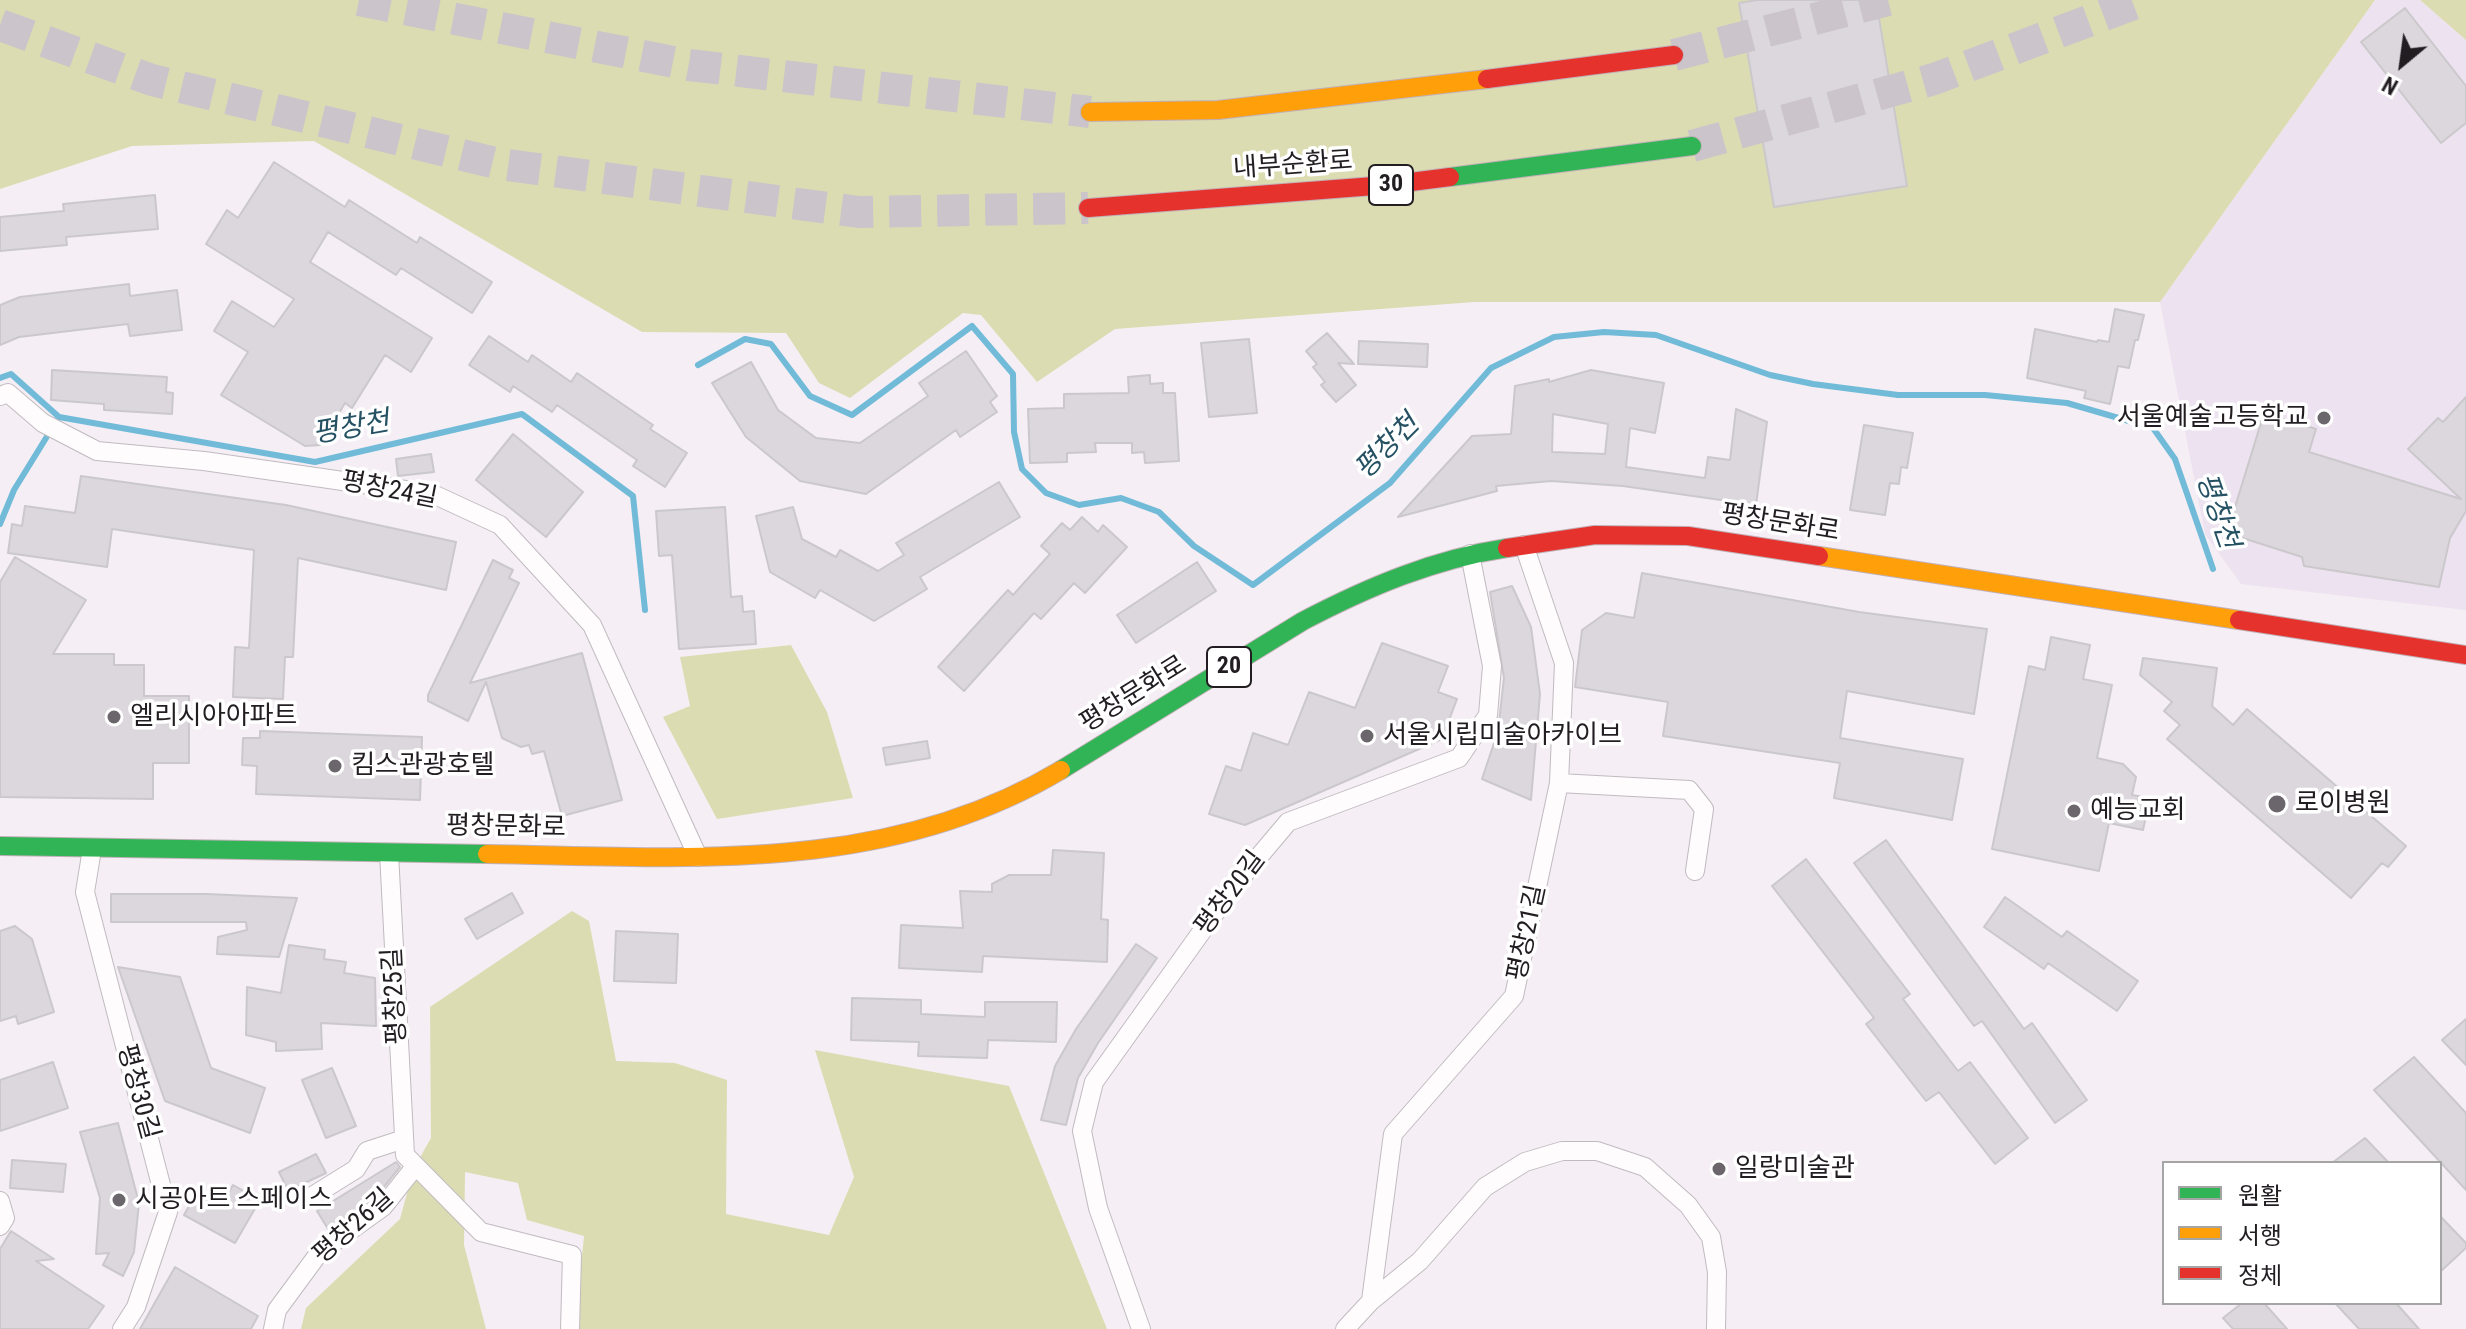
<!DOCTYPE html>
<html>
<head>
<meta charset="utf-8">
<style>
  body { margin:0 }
  #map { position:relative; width:2466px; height:1329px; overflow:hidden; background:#f5eef4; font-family:"Roboto Condensed","Noto Sans KR",sans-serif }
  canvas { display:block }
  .legend { position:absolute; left:2162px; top:1161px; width:280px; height:144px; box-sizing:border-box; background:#fff; border:2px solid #a6a5a6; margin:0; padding:10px 14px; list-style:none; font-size:24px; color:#211d21 }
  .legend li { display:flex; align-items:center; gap:16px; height:40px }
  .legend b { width:40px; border:2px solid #a6a5a6 }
  .north { position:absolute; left:2362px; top:24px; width:80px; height:80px; -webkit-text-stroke:6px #fff; paint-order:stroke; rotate:209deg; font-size:22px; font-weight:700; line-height:32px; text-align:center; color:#211d21 }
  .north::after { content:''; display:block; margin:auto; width:28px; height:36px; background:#211d21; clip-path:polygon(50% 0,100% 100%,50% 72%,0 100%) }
</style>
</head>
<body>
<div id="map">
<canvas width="2466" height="1329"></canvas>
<ul class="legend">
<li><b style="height:10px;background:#30b455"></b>원활</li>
<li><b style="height:10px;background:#ff9f0a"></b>서행</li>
<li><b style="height:10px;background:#e5322d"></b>정체</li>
</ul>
<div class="north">N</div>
</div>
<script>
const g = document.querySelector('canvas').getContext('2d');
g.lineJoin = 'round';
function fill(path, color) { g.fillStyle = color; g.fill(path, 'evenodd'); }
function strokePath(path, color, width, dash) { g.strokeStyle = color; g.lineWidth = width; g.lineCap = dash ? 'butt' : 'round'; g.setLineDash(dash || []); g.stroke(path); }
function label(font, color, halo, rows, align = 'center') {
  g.font = font + ' "Roboto Condensed","Noto Sans KR",sans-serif'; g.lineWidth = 7; g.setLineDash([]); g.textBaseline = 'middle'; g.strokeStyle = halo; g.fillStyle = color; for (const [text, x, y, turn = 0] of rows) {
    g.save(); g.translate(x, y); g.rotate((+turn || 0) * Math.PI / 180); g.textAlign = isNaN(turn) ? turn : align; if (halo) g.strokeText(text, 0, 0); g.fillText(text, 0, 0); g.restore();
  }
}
fill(new Path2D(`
  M2375 0H2420L2466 40V610L2241 584 2205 534 2160 302Z`), '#ede2f0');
fill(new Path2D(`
  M0 0H2375L2160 302H1474L1115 329 1037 382 981 315 963 313 850 398 819 383 786 333 642 332 314 141 132 146 0 189Z
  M2420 0H2466V40Z
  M791 645 827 712 853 798 717 819 663 717 690 706 680 657Z
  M572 911 589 921 616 1061 675 1063 727 1080 726 1214 829 1235 854 1177 815 1050 1009 1086 1107 1329H575L584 1236 527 1220 518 1183 465 1172 464 1245 486 1329H301L306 1308 400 1219 414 1168 431 1138 430 1007Z`), '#dcdcb2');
strokePath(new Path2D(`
  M698 365 745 339 771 344 810 396 852 415 972 326 1013 374 1014 432 1022 469 1046 493 1079 505 1121 498 1159 512 1194 546 1253 585 1390 483 1491 368 1554 337 1604 332 1656 335 1770 375 1813 384 1898 395H1985L2067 403 2153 428 2175 459 2213 569
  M0 378 11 374 59 417
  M0 524 14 490 59 417 315 462 522 414 633 496 645 610`), '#71bbd9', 6);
const building = new Path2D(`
  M1757 0H1876L1907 186 1774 207 1739 3Z
  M2405 8 2466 86V123L2441 143 2361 42Z
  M274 162 345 207 349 200 417 243 420 237 492 282 472 313 401 268 396 275 328 232 310 262 432 338 411 372 385 355 352 408 345 403 320 445 305 446 221 395 248 352 214 331 232 301 274 327 294 299 206 244 227 210 238 218Z
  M155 195 158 229 66 237 67 245 0 251V217L64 211 63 204Z
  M129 284 130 296 177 290 182 330 130 336 128 324 19 337 0 345V305L20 297Z
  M2115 309 2144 315 2138 340H2135L2129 368 2118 366 2110 404 2084 398 2086 391 2027 378 2035 329 2097 342 2098 340 2109 342Z
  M1327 333 1354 364 1338 363 1356 385 1336 402 1321 385 1325 382 1313 367 1317 364 1306 351Z
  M489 336 528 362 532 355 571 382 577 373 653 425 650 429 687 453 665 487 633 466 637 460 557 405 552 412 513 386 510 392 469 365Z
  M1249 339 1257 413 1209 417 1201 343Z
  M1359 341 1428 344 1427 367 1358 364Z
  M966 351 997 396 990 402 997 412 960 437 956 430 866 494 800 481 746 437 712 383 751 362 778 410 816 438 860 443 928 396 919 383Z
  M52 370 167 377 166 392 173 393 172 414 104 410V404L51 400Z
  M1591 370 1664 383 1655 433 1630 428 1626 467 1705 478 1708 457 1730 460 1736 409 1767 422 1756 505 1623 486 1551 481 1496 486 1497 491 1398 517 1472 436 1511 434 1515 386 1549 379V382ZM1553 414 1608 424 1605 454 1552 452Z
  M1150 375V384L1163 383V393H1175L1179 461 1145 463 1144 452 1132 453V443H1095L1096 452 1067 453V462L1030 463 1028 409 1064 408V394L1129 393 1128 377Z
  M2466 397V511L2450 538 2439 587 2304 566 2302 557 2227 533 2264 413 2316 429 2309 452 2461 499 2408 449 2438 418 2443 422Z
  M1864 425 1913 433 1907 468 1901 467 1899 484 1890 483 1885 515 1850 510Z
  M513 434 583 492 546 537 476 480Z
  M431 454 434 472 398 476 396 459Z
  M81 476 286 505 456 542 446 590 298 558 293 657H285L283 699 233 697 235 647 249 648 254 550 112 529 107 567 8 553 12 524 22 526 25 506 75 513Z
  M999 482 1020 517 920 577 927 589 874 621 820 590 815 598 770 572 756 516 793 507 802 539 836 557 840 550 878 571 904 555 896 543Z
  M725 507 731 597 742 596 743 612 754 611 756 644 679 649 672 555 659 556 656 511Z
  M1082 517 1098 532 1103 525 1127 547 1085 593 1074 583 1041 619 1034 613 964 691 938 667 1008 590 1013 595 1050 554 1041 546 1062 523 1070 530Z
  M15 557 86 600 53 654H114V665H144V696H189V763H153V799L0 797V582Z
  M493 560 513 570 509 578 519 583 470 683 582 653 622 800 562 816 544 751 532 754 529 745 521 747 502 738 486 682 468 721 428 701V695Z
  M1197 562 1216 591 1136 643 1117 615Z
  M1642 573 1859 612 1987 629 1974 714 1847 691 1840 738 1963 759 1952 820 1834 798 1840 763 1663 736 1668 702 1575 687 1582 630 1606 613 1634 618Z
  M1512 586 1531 627 1540 694 1531 800 1482 779 1498 731 1504 678 1490 592Z
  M2051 637 2090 645 2083 679 2112 685 2097 758 2123 764 2136 777 2132 795 2150 798 2143 830 2109 823 2099 871 1992 849 2029 666 2045 670Z
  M1382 643 1448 666 1438 692 1457 699 1442 739 1245 825 1209 814 1226 766 1241 771 1253 733 1288 745 1309 692 1355 708Z
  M2143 658 2217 668 2212 706 2233 725 2247 709 2406 846 2388 867 2382 863 2351 898 2167 739 2180 725 2164 711 2172 702 2140 675Z
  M260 731 422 737 420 800 256 794 257 766 242 765 243 738H260Z
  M927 741 930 758 886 765 883 748Z
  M1886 840 2024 1029 2032 1023 2087 1100 2055 1123 1982 1021 1974 1026 1854 863Z
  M1053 850 1104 853 1101 919 1108 920 1107 962 983 956 982 972 899 968 901 925 963 928 960 891 992 892V884L1009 875H1051Z
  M1806 859 1910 994 1903 999 1958 1071 1970 1062 2028 1138 1995 1164 1939 1092 1926 1101 1866 1024 1874 1018 1772 886Z
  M512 893 523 913 477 939 465 919Z
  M111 894H207L297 898 279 957 217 954 218 937 247 930 246 922H111Z
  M2005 897 2062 937 2067 931 2138 981 2117 1011 2048 963 2044 969 1984 927Z
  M15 926 32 939 54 1012 18 1024 16 1016 0 1021V931Z
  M616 931 678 934 676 983 614 981Z
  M1136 944 1157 958 1098 1043 1078 1078 1066 1125 1041 1120 1055 1066 1076 1029Z
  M289 945 325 950 324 959 346 962 344 973 375 978 376 1026 321 1023 322 1049 276 1051V1042L246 1035 247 987 281 993Z
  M118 967 180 977 211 1068 265 1088 250 1133 165 1101Z
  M852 998 921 1000V1014L985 1017V1002H1057L1056 1042 988 1040 987 1058 918 1056 919 1042 851 1040Z
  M2466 1019V1065L2442 1040Z
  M2414 1057 2466 1113V1190L2374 1090Z
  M53 1062 68 1108 0 1131V1080Z
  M332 1068 356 1126 326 1138 302 1080Z
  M118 1123 139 1203 134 1252 123 1276 103 1265 109 1253 96 1254 100 1198 80 1132Z
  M2365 1138 2389 1163H2332Z
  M316 1154 326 1173 294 1188H287L279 1172Z
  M12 1160 66 1164 63 1192 10 1188Z
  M396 1162 400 1167 375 1198 328 1229 317 1211Z
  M233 1185 260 1200 235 1243 184 1215 197 1192 221 1205Z
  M2440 1216 2466 1243V1248L2440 1272Z
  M11 1231 54 1259 36 1261 104 1306 88 1329H0V1249Z
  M175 1267 258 1316 251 1329H140Z
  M2242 1303H2264L2287 1329H2233L2223 1318Z
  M2335 1303H2396L2419 1329H2359Z`);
fill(building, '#dbd7dc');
strokePath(building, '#cbc8cc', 2);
strokePath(new Path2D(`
  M359 0 689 65 1090 112
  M0 25 152 80 500 164 859 212 1088 208
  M1674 55 1888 0
  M1692 146 1934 79 2144 0`), '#cbc4ca', 32, [32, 16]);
const street = new Path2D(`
  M0 396 8 393 43 423 97 451 204 461 433 494 500 525 592 625 698 857
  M1524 545 1564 663 1559 783
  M92 849 85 892 168 1212 136 1307 122 1329
  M389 853 405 1155 481 1232 572 1255 570 1329
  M311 1197 356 1169 367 1151 404 1139
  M0 1201 5 1218 0 1226
  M1371 1301 1393 1134 1514 996 1559 783 1689 790 1704 809 1695 871
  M273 1329 277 1310 319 1253 383 1207 414 1168
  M1141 1329 1098 1208 1082 1131 1094 1082 1235 885 1288 822 1459 758 1488 715 1492 666 1470 554
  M1345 1329 1371 1301 1420 1261 1485 1187 1525 1162 1562 1151H1597L1645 1167 1688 1205 1711 1237 1717 1272 1716 1329`);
const fast = new Path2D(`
  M1450 177 1692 146
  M1061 770 1303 621C1368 587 1434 559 1507 548
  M0 846 487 854`);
const slow = new Path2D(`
  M1090 112 1218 110 1487 79
  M1819 556 2239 620
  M487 854C685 857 884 876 1061 770`);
const jam = new Path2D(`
  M1487 79 1674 55
  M1088 208 1387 185 1450 177
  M1507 548 1595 535 1688 536 1819 556
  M2239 620 2466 655`);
strokePath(street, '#c0bbc0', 20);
strokePath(fast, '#c1b0b7', 20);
strokePath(slow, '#c1b0b7', 20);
strokePath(jam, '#c1b0b7', 20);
strokePath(street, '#fefcfd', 18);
strokePath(fast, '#30b455', 18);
strokePath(slow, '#ff9f0a', 18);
strokePath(jam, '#e5322d', 18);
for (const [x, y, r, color] of [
  [2324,418,8,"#6b666b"],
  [114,717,8,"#6b666b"],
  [1367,736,8,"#6b666b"],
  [335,766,8,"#6b666b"],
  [2277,804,10,"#6b666b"],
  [2074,811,8,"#6b666b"],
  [1719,1169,8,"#6b666b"],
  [119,1200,8,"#6b666b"]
]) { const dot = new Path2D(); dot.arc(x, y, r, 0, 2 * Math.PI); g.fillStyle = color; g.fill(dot); strokePath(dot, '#fff', 3); }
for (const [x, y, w] of [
  [1391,185,44],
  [1229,667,44]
]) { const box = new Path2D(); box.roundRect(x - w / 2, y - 20, w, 40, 6); g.fillStyle = '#fff'; g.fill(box); strokePath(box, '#211d21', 2); }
label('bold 24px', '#211d21', null, [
  ["30",1391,185],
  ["20",1229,667]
]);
label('26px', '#211d21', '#fff', [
  ["내부순환로",1293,166,-4],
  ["평창24길",389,491,11],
  ["평창문화로",1780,524,9],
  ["평창문화로",1134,695,-32],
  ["평창문화로",506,828,1],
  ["평창20길",1231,894,-53],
  ["평창21길",1528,933,-78],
  ["평창25길",396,996,-93],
  ["평창30길",137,1092,75],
  ["평창26길",354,1227,-42]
]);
label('26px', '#211d21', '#fff', [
  ["서울예술고등학교",2308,418,"right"],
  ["엘리시아아파트",130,717],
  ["서울시립미술아카이브",1383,736],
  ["킴스관광호텔",351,766],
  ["로이병원",2295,804],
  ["예능교회",2090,811],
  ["일랑미술관",1735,1169],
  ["시공아트 스페이스",135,1200]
], 'left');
label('italic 28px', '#255163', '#fff', [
  ["평창천",351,429,-10],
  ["평창천",1388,448,-45],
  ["평창천",2216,511,71]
]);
</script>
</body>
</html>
